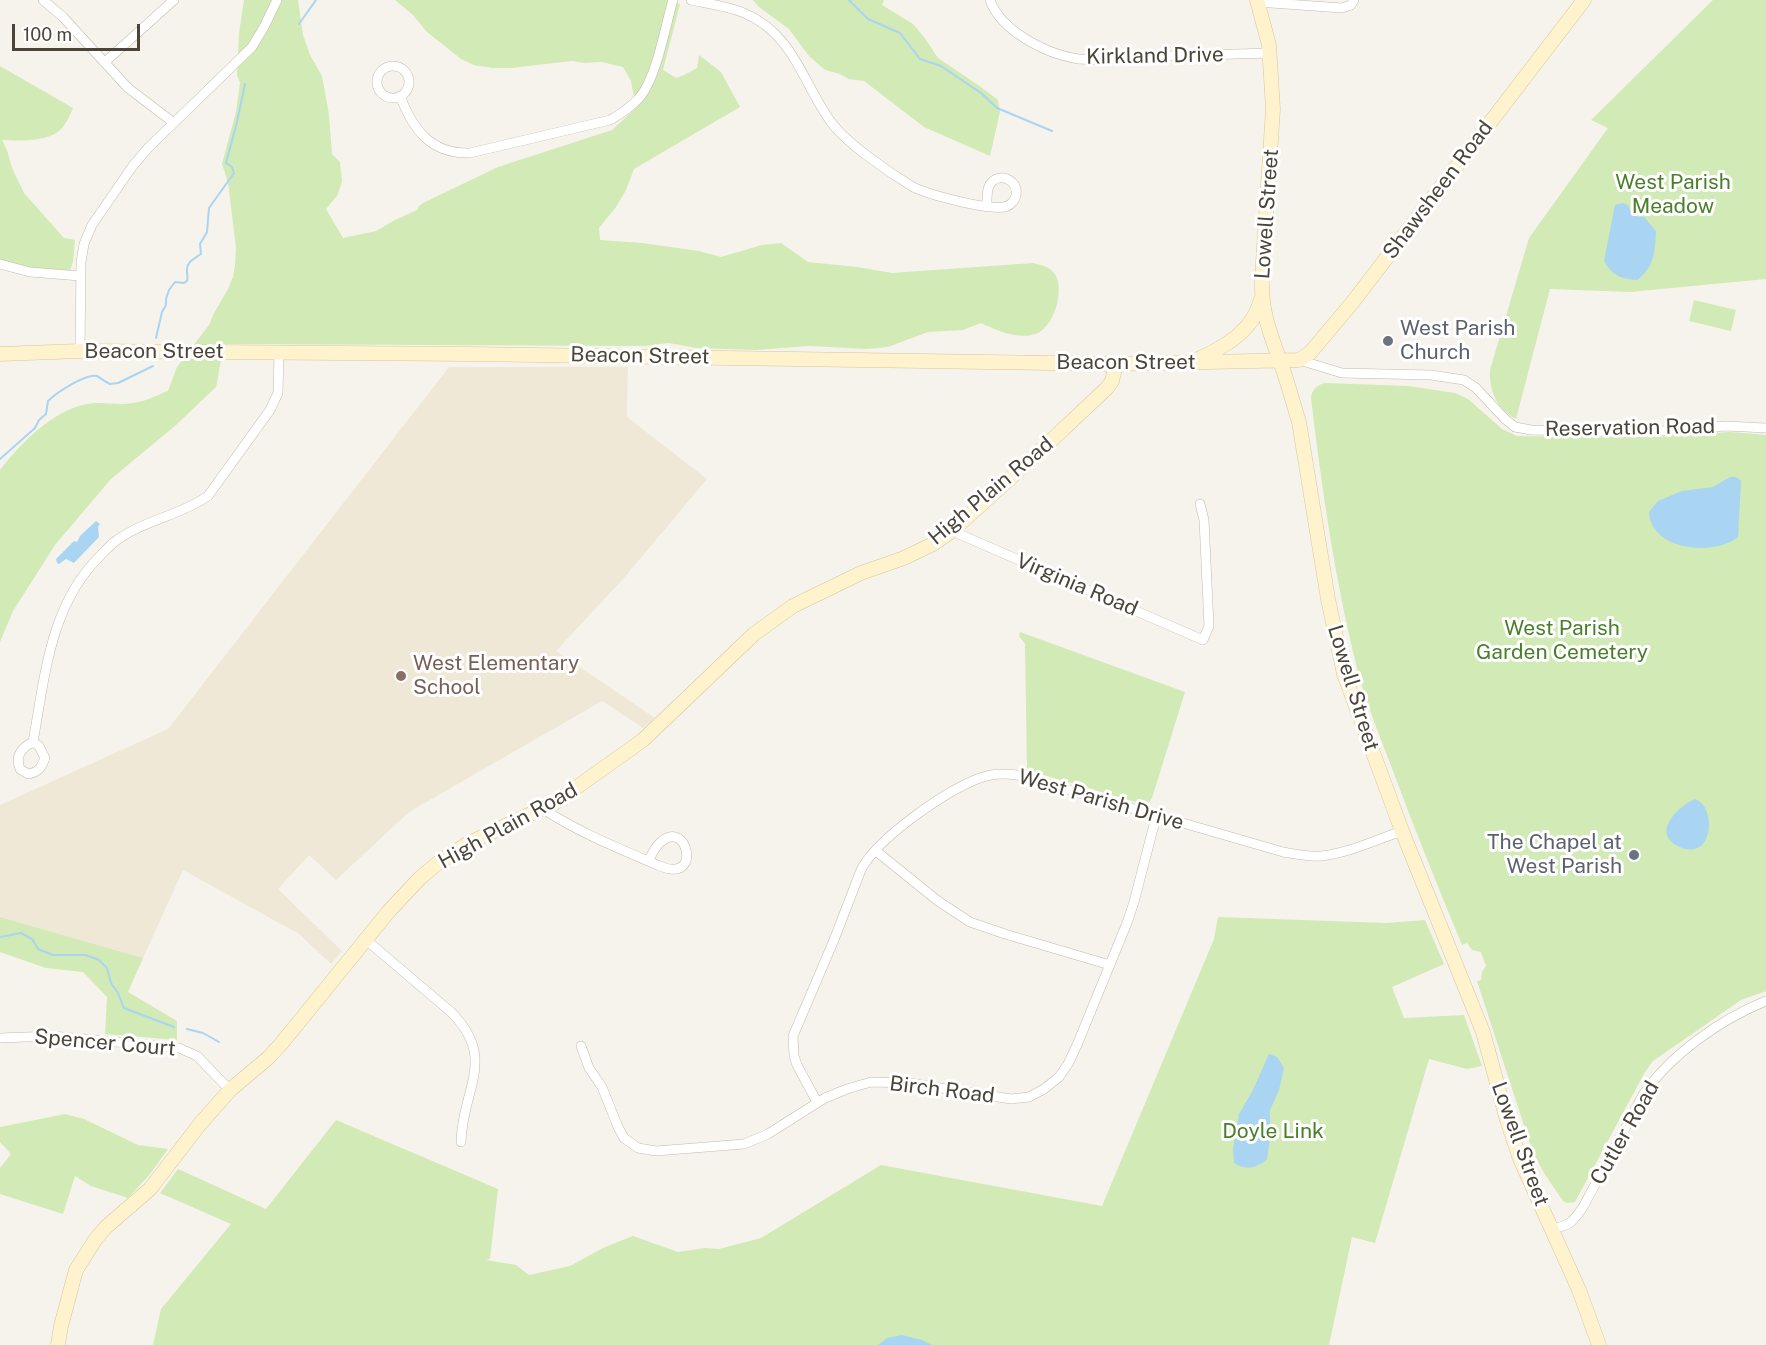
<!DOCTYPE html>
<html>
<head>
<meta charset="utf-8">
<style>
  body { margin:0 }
  #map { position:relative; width:1766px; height:1345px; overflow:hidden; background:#f6f3ec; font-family:"Public Sans",sans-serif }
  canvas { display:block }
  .scale { position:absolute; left:12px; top:24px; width:128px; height:27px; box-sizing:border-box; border:3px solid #4b4439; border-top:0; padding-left:8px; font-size:18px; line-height:21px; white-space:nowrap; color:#4b4439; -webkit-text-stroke:4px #fff; paint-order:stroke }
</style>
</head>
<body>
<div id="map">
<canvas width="1766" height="1345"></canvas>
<div class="scale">100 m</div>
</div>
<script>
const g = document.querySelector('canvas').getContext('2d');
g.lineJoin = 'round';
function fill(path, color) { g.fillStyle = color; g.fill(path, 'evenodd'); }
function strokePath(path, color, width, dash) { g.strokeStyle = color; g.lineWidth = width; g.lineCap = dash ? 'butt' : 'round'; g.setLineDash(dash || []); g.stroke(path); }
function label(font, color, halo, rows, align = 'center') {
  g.font = font + ' "Public Sans",sans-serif'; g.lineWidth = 6; g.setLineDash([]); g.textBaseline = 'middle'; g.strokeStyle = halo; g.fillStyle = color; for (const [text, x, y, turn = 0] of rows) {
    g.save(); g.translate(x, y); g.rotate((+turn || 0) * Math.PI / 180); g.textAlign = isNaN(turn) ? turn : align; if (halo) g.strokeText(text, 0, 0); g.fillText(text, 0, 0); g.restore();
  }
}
fill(new Path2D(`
  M449 367H628L627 417 707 479 623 579 556 651 655 718 643 728 602 701 409 812 336 880 309 855 278 889 342 951 331 964 299 934 183 870 143 958 0 917V805L168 729Z`), '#efe8d6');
fill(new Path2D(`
  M244 0H298L303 35 310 55 322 76 329 115 332 154 340 162 342 182 337 196 326 209 343 238 376 231 395 220 417 210 419 206 423 203 498 167 612 130 636 108 631 81 623 67 601 62 584 63 572 61 511 68H492L474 65 461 59 427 32 413 15 395 0H667L680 4 663 70 676 78 684 75 697 68 699 55 721 72 740 107 634 169 626 190 616 207 599 228 600 240 642 243 699 251 721 257 762 245 781 243 808 262 857 267 892 273 1033 263C1041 265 1049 266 1054 273 1066 288 1054 329 1035 334 1017 340 996 330 981 323L963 330 928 332 888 347 867 349 809 346 756 350 696 348 669 343 644 346 224 344 216 387 176 425 111 479 55 545 13 611 0 642V470C20 444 53 410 87 404 102 401 118 406 133 403 145 402 157 395 168 391L177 367 209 325 214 313 228 289 233 277 235 265 236 248 228 182 222 164 236 112 240 83 237 75 239 33Z
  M753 0H884L882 5 913 24 924 37 938 58 981 87 998 100 1000 112 990 156 924 127 864 81 849 79 840 74 825 70 809 56 789 29 759 7Z
  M1713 0H1766V279L1630 292 1550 289 1516 419C1497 409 1489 391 1490 370L1529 238 1608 128 1591 120Z
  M0 66 73 108C70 115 66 124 61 129 49 142 18 141 2 140L7 150 12 168 24 193 64 238 75 240 73 262 70 271 52 273 0 262Z
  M1694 300 1736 310 1731 331 1689 321Z
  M1326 383 1408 386 1455 393 1468 399 1502 429 1517 436 1637 438 1730 432 1766 435V991L1741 1000 1653 1061 1645 1072 1575 1202 1568 1203 1563 1201 1544 1173 1532 1150 1477 981 1481 980 1482 972 1486 966 1481 952 1472 950 1467 943 1462 945C1438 887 1415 830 1393 771 1381 739 1367 706 1358 672 1335 582 1322 490 1311 398 1312 389 1318 384 1326 383Z
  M1020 632 1185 692 1152 798 1148 803 1142 804 1027 770 1025 644 1019 636Z
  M0 917 143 958 128 992 177 1021V1040L105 1034 107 997 83 972 46 968 0 952Z
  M1218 917 1387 923 1425 920 1444 964 1392 987 1404 1018 1464 1015 1482 1066 1467 1069 1429 1059 1375 1243 1352 1237 1329 1345H153L161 1309 231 1224 160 1193 178 1169 266 1209 336 1120 498 1189 490 1259 486 1260 516 1265 529 1275 570 1266 605 1247 633 1236 678 1252 705 1248 719 1249 761 1238 881 1165 1102 1206 1214 939Z
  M65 1114 84 1119 138 1145 168 1149 150 1174 128 1198 91 1186 75 1176 63 1214 0 1194V1168L11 1154 0 1142V1127Z`), '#d2eab5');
fill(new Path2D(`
  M1623 203 1628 205C1631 214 1635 217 1644 217L1656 231C1655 252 1654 268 1637 280 1621 279 1612 275 1604 261L1615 205Z
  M1730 477H1736L1741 481 1738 537C1714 557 1650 550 1649 512L1658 501 1682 491 1713 487Z
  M96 521 100 524 98 527 99 537 74 563 66 559 59 564 57 563 56 559 74 541 77 542 80 536Z
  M1695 799C1717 806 1714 862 1680 847 1650 834 1677 807 1695 799Z
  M1269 1054 1277 1057 1284 1068 1279 1090 1270 1110V1139L1267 1159C1257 1168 1246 1171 1234 1163L1233 1149 1239 1114 1253 1090Z
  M902 1335 922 1340 932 1345H878L887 1338Z`), '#a9d4f2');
strokePath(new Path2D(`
  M849 0 868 19 900 33 920 59 941 66 981 93 997 108 1052 131
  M299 24 316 0
  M156 338 162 312 166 305V299L169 290 175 282 184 283 187 281C188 277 187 274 187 271 186 262 194 259 201 254L200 244 207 232 209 208 234 173 232 167 226 163 237 122 245 84
  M0 459 35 428 39 420 46 414 48 401C56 393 86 373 97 376 101 378 105 382 110 384L118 383 153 366
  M0 937 21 933 32 939 38 949 53 955H86L99 960 107 968 111 983 118 993 124 1008 174 1027
  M187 1029 203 1033 219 1042`), '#a9d4f2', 2);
const street = new Path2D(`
  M43 0 63 17 128 88 174 123
  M691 0C708 4 728 6 744 13 794 34 802 82 831 122 846 143 890 173 913 187 930 195 986 210 1004 207 1010 206 1015 201 1016 195 1017 190 1015 185 1012 182 1008 179 1003 177 999 178 986 181 987 195 987 205
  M990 0C1001 31 1046 54 1078 59 1095 61 1119 57 1137 57 1181 56 1226 54 1270 53
  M1257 2 1342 8 1351 5 1354 0
  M105 62 174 0
  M377 82a16 16 0 1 1 32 0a16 16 0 1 1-32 0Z
  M400 96C413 129 430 154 470 153L610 120C621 114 631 107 640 97 657 76 665 27 673 0
  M0 264 30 272 80 276
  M80 351 81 262 84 244 92 225 132 167 148 148 252 47 264 27 277 0
  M1299 360 1342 373 1431 375 1464 380 1476 388 1505 419 1515 427 1531 430 1635 433 1726 426 1766 428
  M952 531 1203 640 1209 626 1204 520 1200 504
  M33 742C45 676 50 604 101 555 106 550 111 544 117 540 145 520 181 515 208 496L270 410 278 393 279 353
  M33 742 39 746 45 758C41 768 39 772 28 774L20 769C15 756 21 748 33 742Z
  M543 809C580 833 620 849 660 866 703 884 687 818 661 842 655 846 652 855 648 861
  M876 851 938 901 970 922 1005 934 1110 965
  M365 939 451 1012C498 1059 462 1089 461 1142
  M0 1038 52 1036 179 1048 197 1056 230 1090
  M581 1046 589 1068 602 1087 618 1127 624 1138 638 1148 656 1151 744 1144 768 1134 825 1098 847 1089 871 1082 909 1083 1011 1099 1029 1097 1044 1089 1059 1077 1068 1064 1077 1045 1127 923 1134 902 1156 817
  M817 1102 797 1065 794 1056 793 1036 834 940 861 870C877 838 947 790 980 778 993 773 1004 773 1017 775L1283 852C1295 854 1308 857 1321 856 1348 853 1376 840 1402 831
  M1551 1229C1569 1226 1573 1222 1583 1207L1643 1095C1670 1055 1721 1019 1766 1001`);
const secondary = new Path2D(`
  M1257 0 1269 45 1273 109 1262 278C1261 313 1270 332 1281 364 1288 383 1293 403 1299 422L1328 599 1344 674 1402 831 1483 1032 1507 1120 1520 1159 1579 1290 1599 1345
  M0 354 80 351 470 354 1116 364 1299 360 1310 353 1352 303 1584 0
  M1194 361C1223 348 1253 332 1261 299
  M58 1345 61 1326 76 1270 95 1240 106 1227 150 1189 200 1124 230 1090 268 1058 281 1044 389 911 420 878 438 863 467 844 556 802 643 740 754 634 793 606 861 573 904 558 933 544 952 531 1039 452 1107 388 1112 381 1116 364`);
strokePath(street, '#c2bbae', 10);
strokePath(secondary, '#d6c79b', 15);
strokePath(street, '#fff', 9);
strokePath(secondary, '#fff3cd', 14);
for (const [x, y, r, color] of [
  [1388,341,6,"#6b7280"],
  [401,676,6,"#8d6e63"],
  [1634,855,6,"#6b7280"]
]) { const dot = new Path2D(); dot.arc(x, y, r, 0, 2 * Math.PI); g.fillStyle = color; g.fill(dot); strokePath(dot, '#fff', 2); }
label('21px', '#4b4439', '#fff', [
  ["Kirkland Drive",1155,56,-1],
  ["Shawsheen Road",1438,190,-53],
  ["Lowell Street",1267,214,-86],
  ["Beacon Street",154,352],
  ["Beacon Street",640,356,1],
  ["Beacon Street",1126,363],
  ["Reservation Road",1630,428,-1],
  ["High Plain Road",991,491,-40],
  ["Virginia Road",1077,585,23],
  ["Lowell Street",1353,688,73],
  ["West Parish Drive",1101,800,16],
  ["High Plain Road",508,826,-29],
  ["Spencer Court",105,1043,5],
  ["Birch Road",942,1090,7],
  ["Cutler Road",1625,1133,-60],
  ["Lowell Street",1520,1144,70]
]);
label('21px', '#4a7f2a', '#fff', [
  ["West Parish",1673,183],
  ["Meadow",1673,207],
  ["West Parish",1562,629],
  ["Garden Cemetery",1562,653],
  ["Doyle Link",1273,1132]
]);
label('21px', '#5b616d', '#fff', [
  ["West Parish",1400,329],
  ["Church",1400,353],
  ["The Chapel at",1622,843,"right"],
  ["West Parish",1622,867,"right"]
], 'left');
label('21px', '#785e54', '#fff', [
  ["West Elementary",413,664],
  ["School",413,688]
], 'left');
</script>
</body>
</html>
